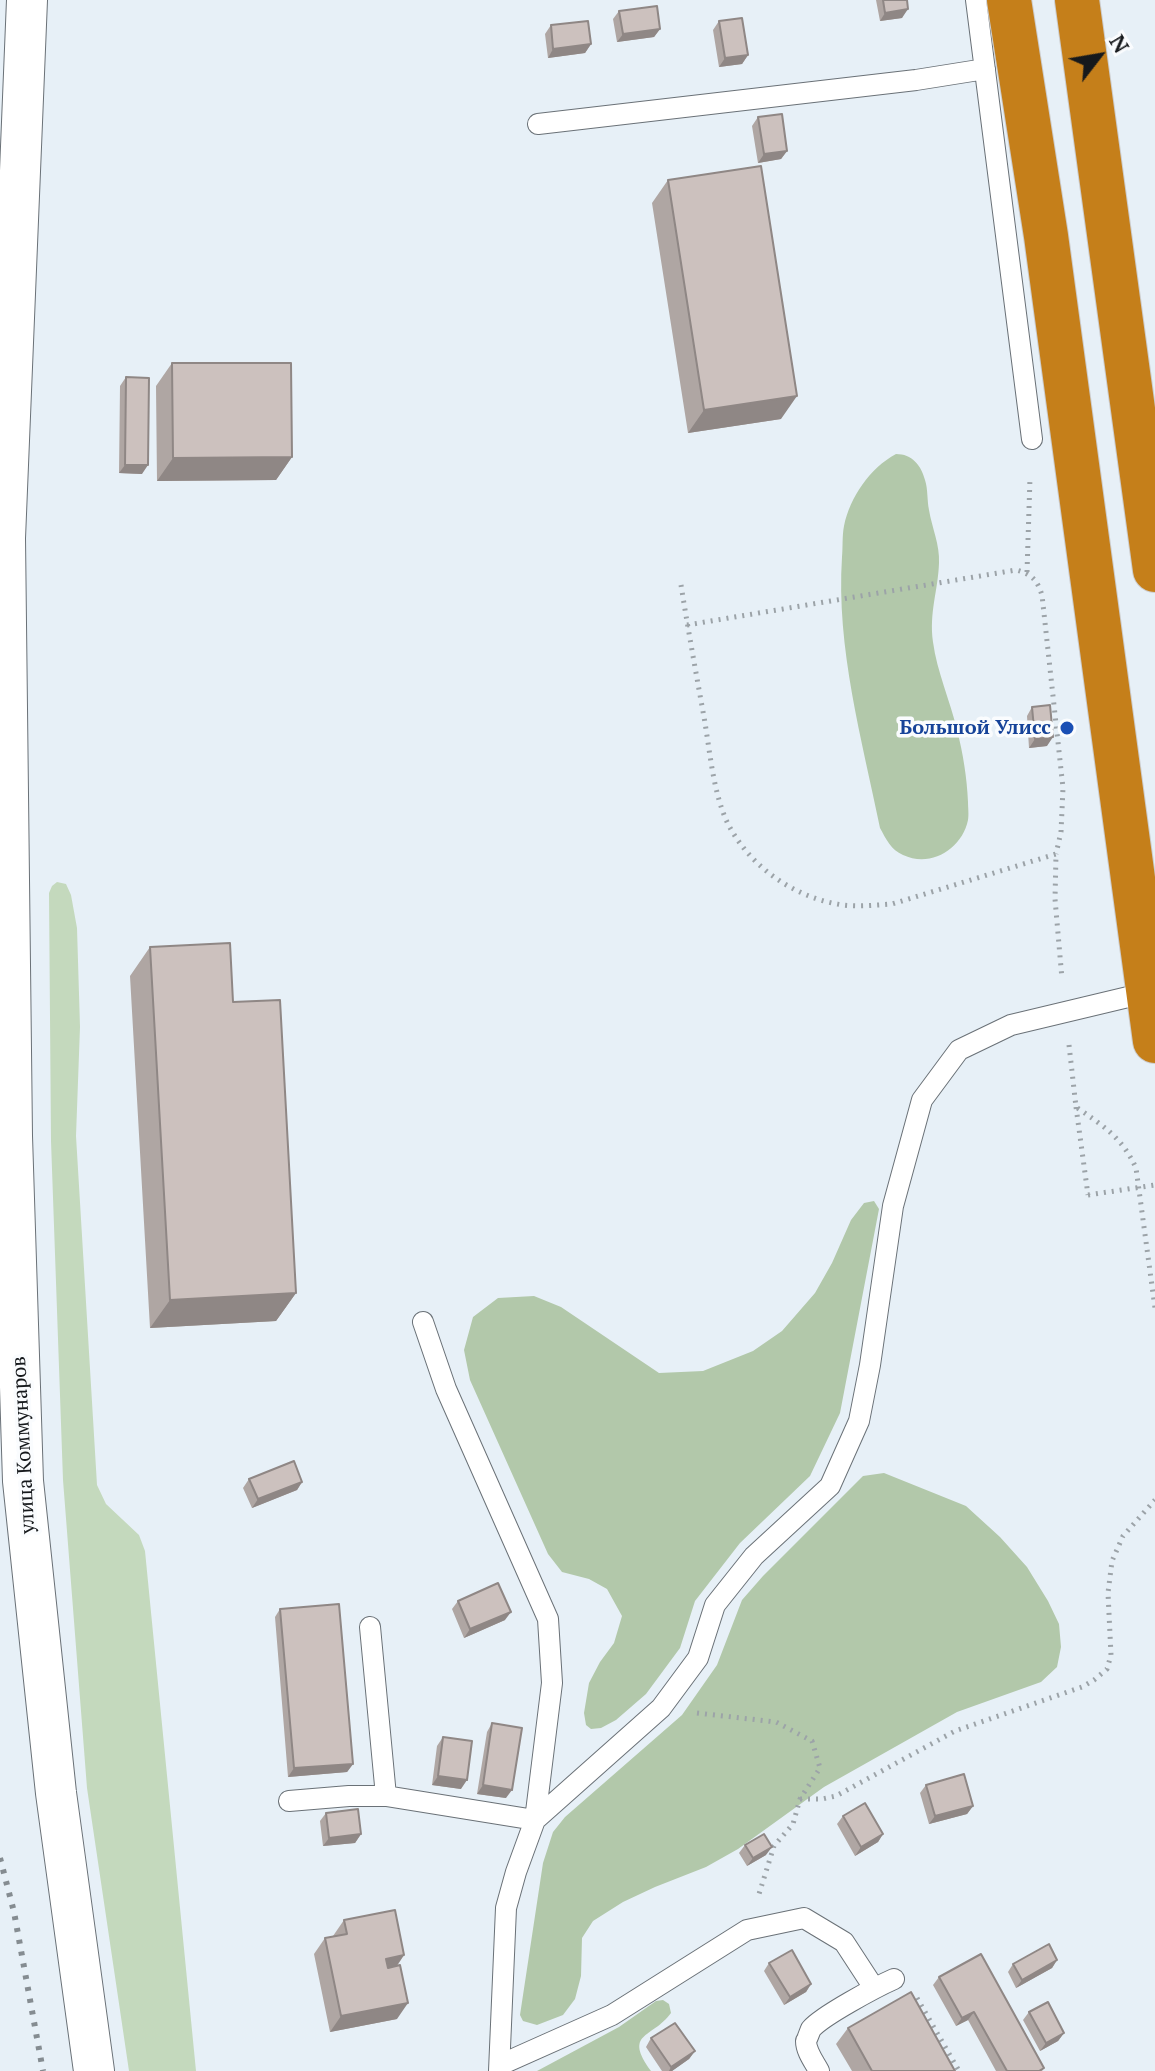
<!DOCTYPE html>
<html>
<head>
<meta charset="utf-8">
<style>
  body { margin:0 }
  #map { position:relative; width:1155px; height:2071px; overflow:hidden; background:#e7f0f7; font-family:"PT Serif",serif }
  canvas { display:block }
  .north { position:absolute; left:1059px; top:16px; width:80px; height:80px; -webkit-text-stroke:6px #fafcfe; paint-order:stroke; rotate:59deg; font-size:22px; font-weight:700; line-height:32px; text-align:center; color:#16191c }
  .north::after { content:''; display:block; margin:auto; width:28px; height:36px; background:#16191c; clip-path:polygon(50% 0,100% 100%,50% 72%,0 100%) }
</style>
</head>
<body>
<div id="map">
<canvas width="1155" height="2071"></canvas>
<div class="north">N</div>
</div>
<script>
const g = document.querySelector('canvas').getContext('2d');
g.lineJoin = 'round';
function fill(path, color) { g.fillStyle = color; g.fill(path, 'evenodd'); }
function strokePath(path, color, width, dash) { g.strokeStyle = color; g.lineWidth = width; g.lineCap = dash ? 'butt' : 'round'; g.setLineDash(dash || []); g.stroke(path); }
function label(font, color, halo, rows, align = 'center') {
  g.font = font + ' "PT Serif",serif'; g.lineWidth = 7; g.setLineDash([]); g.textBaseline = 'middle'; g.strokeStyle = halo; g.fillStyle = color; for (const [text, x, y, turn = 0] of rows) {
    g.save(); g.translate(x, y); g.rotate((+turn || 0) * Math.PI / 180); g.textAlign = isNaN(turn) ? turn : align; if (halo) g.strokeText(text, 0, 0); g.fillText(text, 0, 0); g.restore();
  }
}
fill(new Path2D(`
  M57 882 66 884 71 895 77 928 80 1027 76 1136 97 1485 106 1504 139 1535 145 1551 196 2071H129L87 1788 63 1480 51 1141 49 893 52 886Z`), '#c4d9bd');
fill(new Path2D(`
  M896 454C912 454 921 465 925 480 928 489 927 500 929 510 932 528 940 545 939 563 938 591 929 612 933 642 937 672 950 700 957 730 963 753 967 778 968 802 968 807 969 815 968 820 962 849 931 868 903 855 891 850 886 839 880 828 862 739 836 648 842 557 843 547 842 536 844 526 850 497 870 468 896 454Z
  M874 1201 879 1209 840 1413 810 1476 740 1543 695 1601 680 1648 646 1694 616 1720 601 1728 591 1729 586 1725 584 1713 589 1683 600 1662 614 1643 622 1616 607 1589 589 1579 562 1572 548 1554 470 1380 464 1350 473 1317 498 1298 534 1296 561 1307 659 1373 703 1371 753 1351 782 1331 815 1293 832 1263 851 1220 864 1203Z
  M884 1473 966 1506 1000 1537 1027 1567 1048 1601 1059 1624 1061 1647 1057 1667 1041 1682 957 1712 824 1787 738 1849 706 1867 655 1887 623 1902 593 1921 582 1938 581 1976 575 1999 563 2015 537 2025 523 2021 520 2015 543 1863 553 1832 565 1817 682 1715 717 1665 742 1600 763 1576 863 1476Z
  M663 2000 669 2004 671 2013C652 2039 623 2032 651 2071H537L619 2027 656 2001Z`), '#b2c8aa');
const lane = new Path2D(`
  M976 0 1032 439
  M538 124 916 80 985 69
  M370 1627 386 1796 535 1820 552 1683 548 1619 446 1389 423 1322
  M289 1801 349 1796H386
  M500 2065 612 2015 747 1930 804 1918 844 1942 874 1988
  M499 2071 506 1908 516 1872 535 1820 661 1708 698 1658 715 1605 754 1556 830 1486 859 1421 870 1365 893 1206 922 1100 959 1050 1011 1025 1149 992
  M819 2071C815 2063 806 2052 806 2041 807 2040 810 2031 811 2029 822 2016 876 1987 894 1979`);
const street = new Path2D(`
  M27 0 5 538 12 1136 23 1481 56 1793 94 2071`);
const highway = new Path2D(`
  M1009 0 1046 236 1155 1041
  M1077 0 1155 570`);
strokePath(lane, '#6a7177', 22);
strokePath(street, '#6a7177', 42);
strokePath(highway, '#cccccd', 46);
strokePath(new Path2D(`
  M1027 572 1030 478
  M681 585C688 629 696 673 704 717 710 751 713 793 728 824 751 868 795 898 843 905 859 907 876 905 892 904L1056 854 1055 899 1062 979
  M687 625 1016 570C1032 574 1037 580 1042 595L1063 788 1061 832 1056 854
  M1069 1045 1076 1107C1102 1125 1122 1137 1136 1168L1155 1308
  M1076 1107 1088 1195
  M697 1713 776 1722 812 1741 820 1768 800 1799 793 1824 774 1846 759 1894
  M800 1799H822L836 1796 955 1731 1082 1687 1094 1680 1107 1669 1111 1655 1108 1593 1112 1561 1123 1536 1155 1500
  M917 1998 959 2071`), '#9ca3a8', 5, [2, 6]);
strokePath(lane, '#fff', 20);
strokePath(street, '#fff', 40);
strokePath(highway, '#c57f1a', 44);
strokePath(new Path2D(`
  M0 1858 14 1912 43 2071`), '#858c91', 6, [4, 8]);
strokePath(new Path2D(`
  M1088 1195 1155 1185`), '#9ca3a8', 5, [2, 6]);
fill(new Path2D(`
  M876 0H907L902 18 880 21Z
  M619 11 660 29 654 37 617 42 613 19Z
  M719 21 748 55 742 64 719 67 713 30Z
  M551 25 591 44 585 53 548 58 545 34Z
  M758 117 787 151 781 159 758 163 752 126Z
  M668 180 781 419 688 433 652 203Z
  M172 363 292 457 276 480 157 481 156 386Z
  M126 377 142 474 119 473 120 386Z
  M1032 707 1047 746 1029 748 1027 716Z
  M150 947 233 1002 296 1293 276 1321 150 1328 130 976Z
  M249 1479 302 1482 297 1490 252 1508 243 1488Z
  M458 1601 505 1620 464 1638 452 1609Z
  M280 1609 353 1764 347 1772 288 1777 275 1617Z
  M492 1723 506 1798 477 1794 487 1732Z
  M443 1737 461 1789 432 1785 437 1746Z
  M926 1785 973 1806 967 1814 929 1824 920 1793Z
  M326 1813 361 1834 355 1843 323 1846 320 1821Z
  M843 1816 883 1834 878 1842 855 1856 837 1824Z
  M745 1845 766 1855 747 1866 739 1853Z
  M344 1920 404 1955 397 1966V2019L330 2032 314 1954 325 1938 333 1936Z
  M1057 1960 1052 1968 1016 1988 1008 1972 1013 1964Z
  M769 1963 811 1984 806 1992 784 2005 764 1971Z
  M939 1977 1044 2068 1042 2071H996L968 2020 956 2026 933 1985Z
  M1029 2012 1064 2033 1058 2041 1040 2051 1023 2020Z
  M848 2028 955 2071H852L836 2044Z
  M651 2038 695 2051 689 2059 672 2071H662L646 2047Z`), '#afa6a3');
fill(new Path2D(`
  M908 9 902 18 880 21 885 13Z
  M660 29 654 37 617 42 623 34Z
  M591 44 585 53 548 58 553 49Z
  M748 55 742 64 719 67 725 58Z
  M787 151 781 159 758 163 764 154Z
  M797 396 781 419 688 433 704 410Z
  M292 457 276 480 157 481 173 458Z
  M125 465H148L142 474 119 473Z
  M1053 737 1047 746 1029 748 1035 739Z
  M296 1293 276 1321 150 1328 170 1300Z
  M302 1482 297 1490 252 1508 258 1499Z
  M511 1612 505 1620 464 1638 470 1629Z
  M353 1764 347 1772 288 1777 294 1768Z
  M438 1776 467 1780 461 1789 432 1785Z
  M483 1785 512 1790 506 1798 477 1794Z
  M973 1806 967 1814 929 1824 935 1816Z
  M361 1834 355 1843 323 1846 329 1838Z
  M883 1834 878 1842 855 1856 861 1847Z
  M772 1847 766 1855 747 1866 753 1858Z
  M404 1955 393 1971 375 1975 386 1959Z
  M1057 1960 1052 1968 1016 1988 1022 1980Z
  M811 1984 806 1992 784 2005 790 1997Z
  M408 2003 397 2019 330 2032 341 2016Z
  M974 2012 968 2020 956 2026 962 2018Z
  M1064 2033 1058 2041 1040 2051 1046 2043Z
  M695 2051 689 2059 672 2071H669L671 2067Z`), '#8f8785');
const building = new Path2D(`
  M883 0H907L908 9 885 13Z
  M657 6 660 29 623 34 619 11Z
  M742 18 748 55 725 58 719 21Z
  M588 21 591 44 553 49 551 25Z
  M782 114 787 151 764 154 758 117Z
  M761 166 797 396 704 410 668 180Z
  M172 363H291L292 457 173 458Z
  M126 377 149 378 148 465H125Z
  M1050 705 1053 737 1035 739 1032 707Z
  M230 943 233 1002 280 1000 296 1293 170 1300 150 947Z
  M294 1461 302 1482 258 1499 249 1479Z
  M498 1583 511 1612 470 1629 458 1601Z
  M339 1604 353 1764 294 1768 280 1609Z
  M492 1723 522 1728 512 1790 483 1785Z
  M443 1737 472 1741 467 1780 438 1776Z
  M964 1774 973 1806 935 1816 926 1785Z
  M865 1803 883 1834 861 1847 843 1816Z
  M358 1809 361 1834 329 1838 326 1813Z
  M764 1834 772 1847 753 1858 745 1845Z
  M395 1910 404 1955 386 1959 388 1968 400 1965 408 2003 341 2016 325 1938 347 1934 344 1920Z
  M1049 1944 1057 1960 1022 1980 1013 1964Z
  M792 1950 811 1984 790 1997 769 1963Z
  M981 1954 1044 2068 1039 2071H1007L974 2012 962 2018 939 1977Z
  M911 1992 955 2071H872L848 2028Z
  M1048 2002 1064 2033 1046 2043 1029 2012Z
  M675 2023 695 2051 671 2067 651 2038Z`);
fill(building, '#ccc1be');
strokePath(building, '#8f8785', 2);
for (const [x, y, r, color] of [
  [1067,728,8,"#1a4fb4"]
]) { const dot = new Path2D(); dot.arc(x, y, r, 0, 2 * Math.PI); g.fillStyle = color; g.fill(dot); strokePath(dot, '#fafcfe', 3); }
label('bold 20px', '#164399', '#fafcfe', [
  ["Большой Улисс",1051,728]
], 'right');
label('20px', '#16191c', '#fafcfe', [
  ["улица Коммунаров",24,1445,-93]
]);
</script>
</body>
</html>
